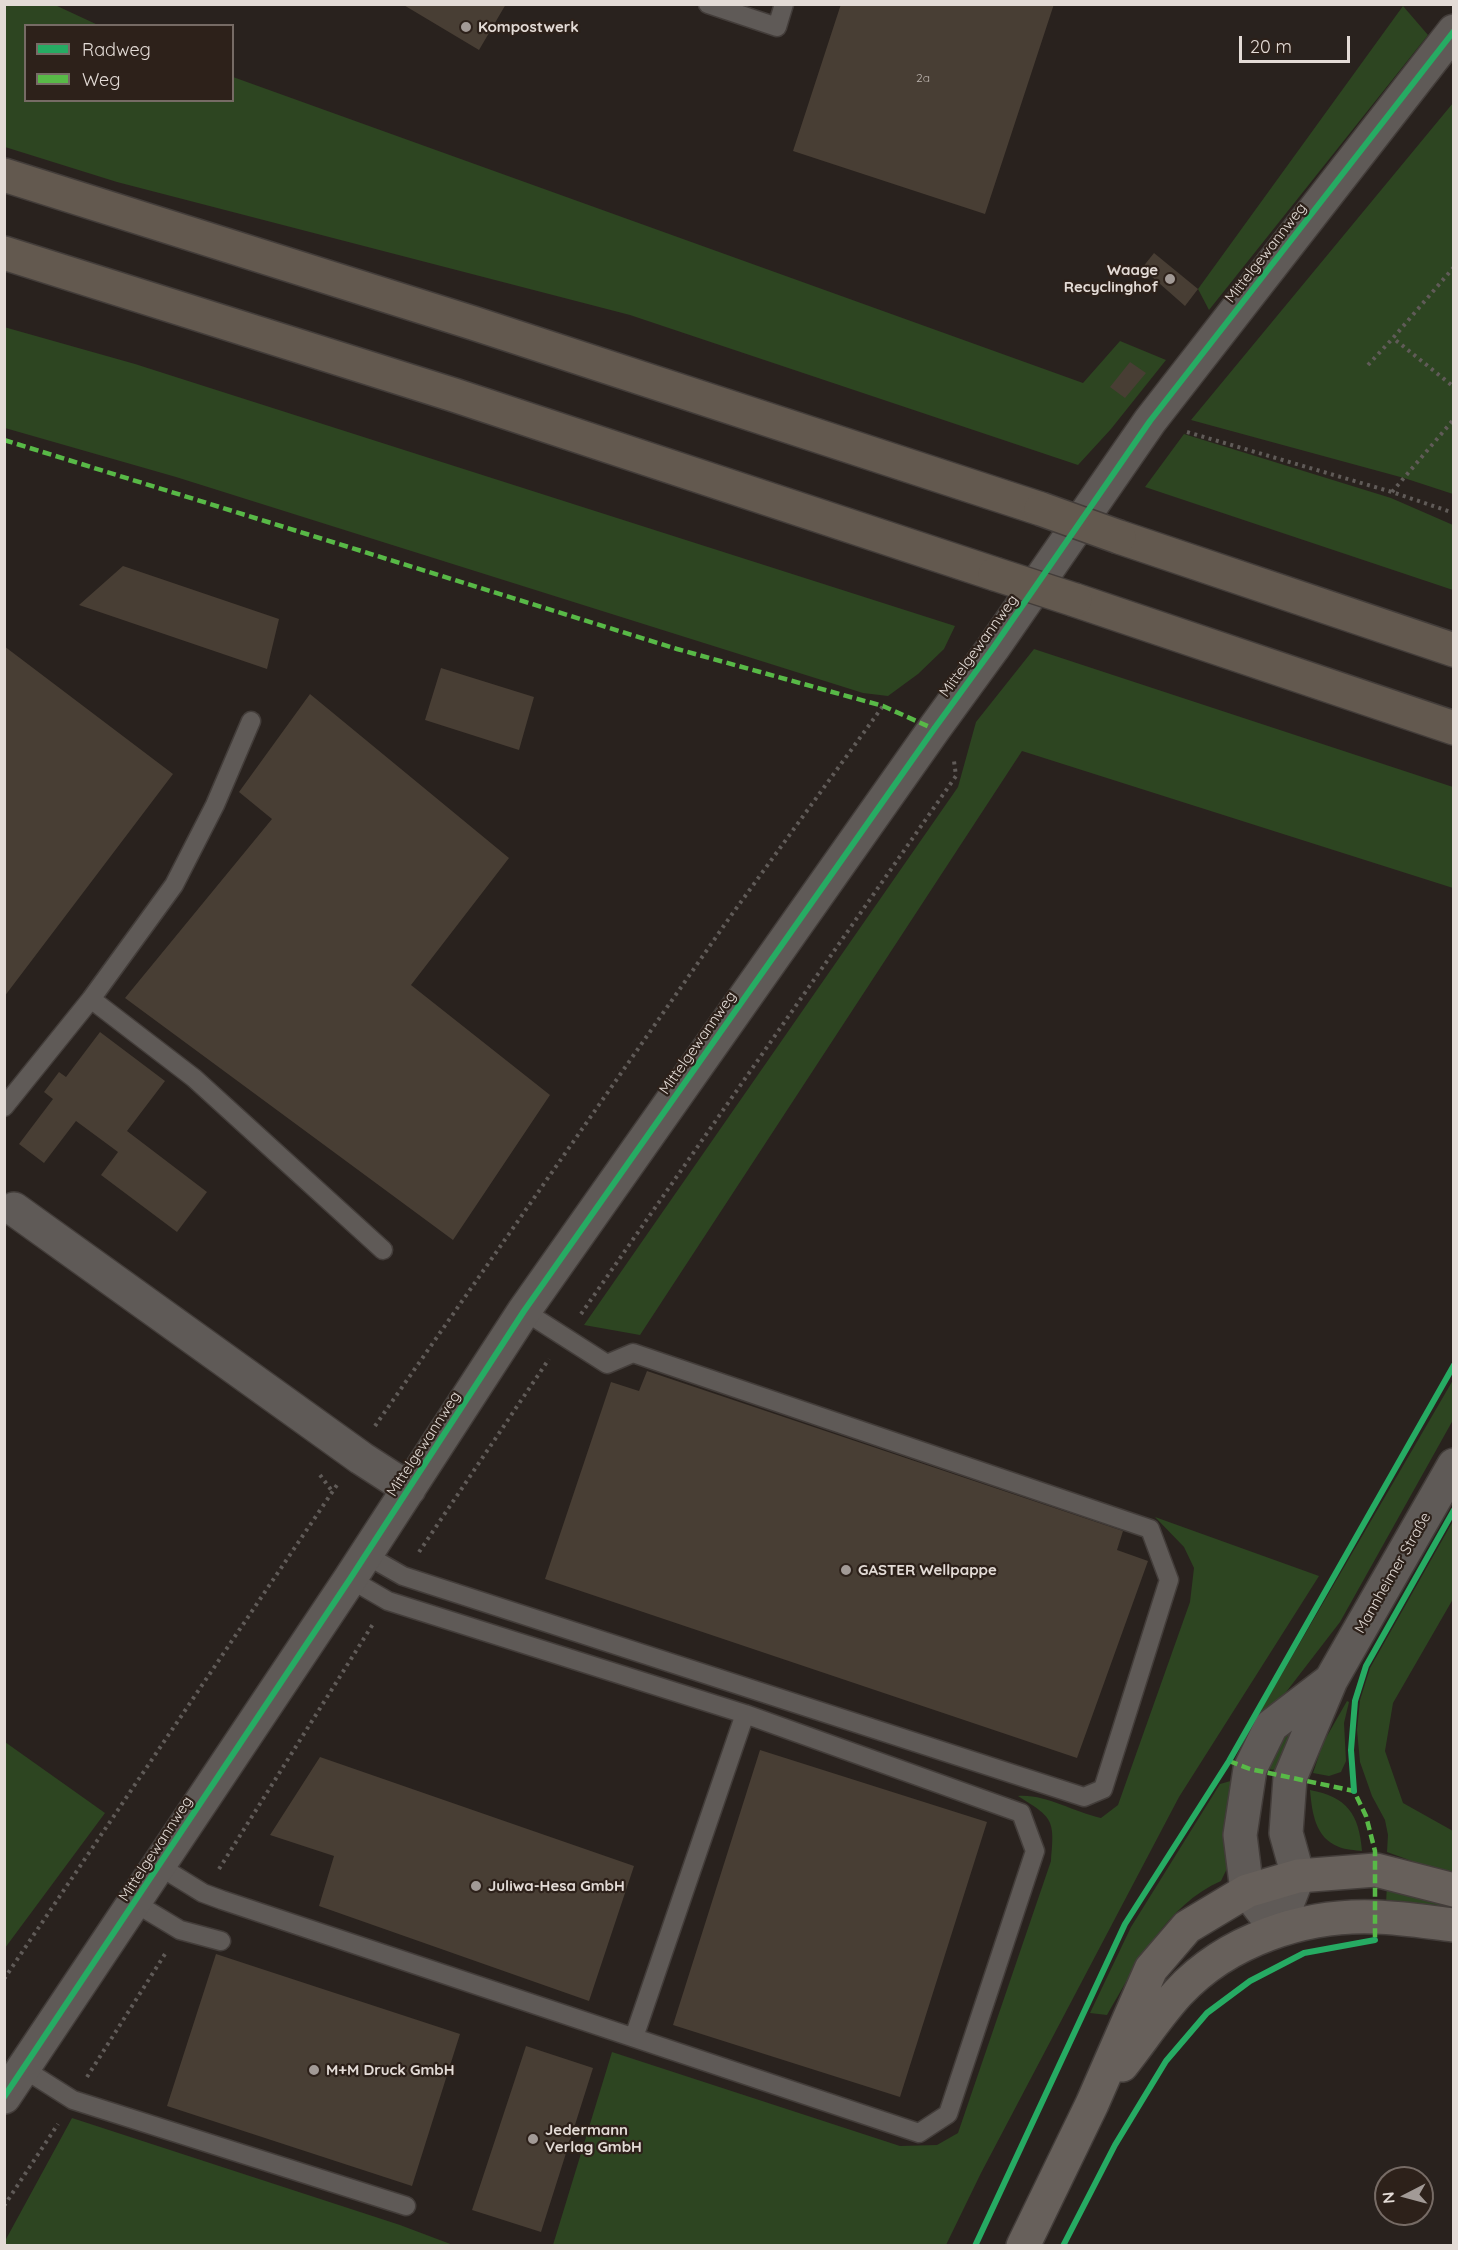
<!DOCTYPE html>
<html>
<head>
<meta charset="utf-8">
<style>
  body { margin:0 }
  #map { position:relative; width:1458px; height:2250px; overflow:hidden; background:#29221e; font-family:Quicksand,sans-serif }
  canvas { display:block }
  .frame { position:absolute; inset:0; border:6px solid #e3dbd6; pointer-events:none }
  .legend { position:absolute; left:24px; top:24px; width:210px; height:78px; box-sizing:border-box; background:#2d211a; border:2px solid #766b65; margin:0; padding:8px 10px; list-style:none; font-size:18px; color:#e3dbd6 }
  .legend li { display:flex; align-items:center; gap:12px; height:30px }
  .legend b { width:30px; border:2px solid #766b65 }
  .north { position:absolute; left:1374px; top:2166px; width:60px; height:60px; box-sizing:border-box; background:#2d211a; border:2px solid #766b65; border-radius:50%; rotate:264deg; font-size:16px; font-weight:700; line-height:24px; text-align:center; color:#e3dbd6 }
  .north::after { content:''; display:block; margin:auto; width:21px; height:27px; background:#a29a96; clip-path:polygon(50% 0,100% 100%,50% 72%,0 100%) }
  .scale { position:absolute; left:1239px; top:36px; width:111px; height:27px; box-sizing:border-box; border:3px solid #e3dbd6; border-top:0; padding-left:8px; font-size:18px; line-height:21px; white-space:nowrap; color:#e3dbd6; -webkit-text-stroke:4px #2d211a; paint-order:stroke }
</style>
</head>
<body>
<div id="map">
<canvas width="1458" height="2250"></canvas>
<div class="frame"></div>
<ul class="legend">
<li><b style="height:8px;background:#26ab63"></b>Radweg</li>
<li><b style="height:8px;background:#58b947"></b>Weg</li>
</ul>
<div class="north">N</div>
<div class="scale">20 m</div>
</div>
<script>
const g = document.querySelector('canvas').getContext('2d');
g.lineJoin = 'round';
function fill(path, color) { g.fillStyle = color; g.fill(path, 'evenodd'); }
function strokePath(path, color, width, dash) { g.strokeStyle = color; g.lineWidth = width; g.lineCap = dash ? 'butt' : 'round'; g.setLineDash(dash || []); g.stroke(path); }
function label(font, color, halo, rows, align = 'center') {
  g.font = font + ' Quicksand,sans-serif'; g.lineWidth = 4.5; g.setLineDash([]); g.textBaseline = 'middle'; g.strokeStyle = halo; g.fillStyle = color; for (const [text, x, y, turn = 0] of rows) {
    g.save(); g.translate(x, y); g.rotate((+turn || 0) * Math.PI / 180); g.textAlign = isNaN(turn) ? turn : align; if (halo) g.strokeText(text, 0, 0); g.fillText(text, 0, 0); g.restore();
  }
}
fill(new Path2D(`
  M5 5H55L98 25 26 26V100H232L233 77 1083 383 1120 341 1166 360 1111 429 1078 465 630 315 117 182 5 147Z
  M1403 6 1428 35 1209 310 1198 289Z
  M1453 103V494L1404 478 1191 420Z
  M4 327 135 364 955 626 944 649 918 674 888 696 863 693 176 477 5 428Z
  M1184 434 1391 498 1453 525V590L1145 487Z
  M1034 649 1453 787V888L1022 751 640 1335 584 1325 958 787 976 722Z
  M1453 1380V1420L1340 1622 1253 1735 1248 1732Z
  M1155 1517 1319 1576 1179 1797 981 2173 946 2245H553L612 2052 900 2146 937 2145 958 2133 1051 1861C1055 1819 1053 1818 1018 1796 1046 1794 1073 1812 1101 1818L1118 1805 1190 1602 1194 1568 1184 1547Z
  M1453 1521V1599L1393 1703 1385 1751 1403 1803 1453 1831V1876L1387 1852 1388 1835 1385 1820 1372 1796 1360 1762 1357 1730 1360 1700 1370 1668Z
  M1347 1701 1349 1702 1344 1723 1346 1761 1341 1772 1329 1776 1313 1773 1323 1743Z
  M1301 1716 1278 1770 1262 1769 1278 1736Z
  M5 1742 105 1813 5 1948Z
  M1234 1780 1235 1852 1221 1881C1167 1904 1135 1967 1107 2015L1090 2013 1131 1927 1220 1784Z
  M1310 1790C1347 1797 1359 1814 1362 1851 1355 1850 1346 1850 1339 1847 1315 1838 1312 1812 1310 1790Z
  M1387 1885 1453 1901V1909L1437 1905 1386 1903Z
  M72 2118 400 2225 453 2245H5V2241Z`), '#2d4521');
fill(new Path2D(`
  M402 4H506L479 50Z
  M841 4H1054L985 214 793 151Z
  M1154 253 1198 289 1185 306 1142 268Z
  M1130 362 1146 373 1125 398 1110 387Z
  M123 566 279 619 267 669 79 605Z
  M4 646 173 774 4 997Z
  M441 668 534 697 519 750 425 720Z
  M310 694 509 858 411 985 550 1095 453 1240 125 998 272 819 239 792Z
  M100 1032 165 1081 127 1131 207 1192 177 1232 101 1175 118 1152 76 1121 44 1163 19 1144 53 1099 44 1092 59 1072 66 1077Z
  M647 1371 1123 1531 1117 1550 1148 1561 1077 1758 545 1579 611 1382 639 1391Z
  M760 1750 987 1822 900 2097 673 2025Z
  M320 1757 634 1866 589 2001 319 1906 334 1856 270 1835Z
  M216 1954 460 2034 412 2186 167 2106Z
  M526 2046 593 2068 541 2232 472 2210Z`), '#483e34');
const service = new Path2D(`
  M708 4 777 27 784 4
  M91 999 194 1078 383 1250
  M4 1107 91 999 174 885 215 805 251 721
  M366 1555 403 1576 1084 1797 1103 1789 1169 1580 1150 1529 633 1353 607 1364 524 1311
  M159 1866 203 1893 222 1900 919 2133 948 2114 1035 1851 1021 1813 745 1714 388 1601 350 1579
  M135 1903 180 1930 221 1941
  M634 2037 745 1714
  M24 2069 73 2100 406 2206`);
const minor = new Path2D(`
  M14 1209 361 1458 409 1489
  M4 2097 350 1579 524 1311 934 729 993 648 1150 421 1454 31`);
const tertiary = new Path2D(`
  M1277 1930 1298 1876 1286 1833 1290 1778 1331 1680 1454 1465
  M1277 1930 1247 1891 1240 1835 1250 1769 1271 1726 1331 1680`);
const secondary = new Path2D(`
  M1122 2065C1141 2041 1158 2015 1178 1993 1227 1940 1305 1914 1376 1917 1402 1918 1428 1922 1454 1925
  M1023 2246 1092 2104 1151 1969 1187 1927 1247 1891 1298 1876 1376 1870 1454 1890`);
const motorway = new Path2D(`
  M4 175 473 323 1041 509
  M4 253 454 395 995 574
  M1119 537 1454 650
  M1075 600 1454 728`);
strokePath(service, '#433d3a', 21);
strokePath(minor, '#433d3a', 36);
strokePath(tertiary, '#433d3a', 36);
strokePath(secondary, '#433d3a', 36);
strokePath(motorway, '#433d3a', 36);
strokePath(new Path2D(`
  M1454 267 1393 338 1454 387
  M1368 365 1393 338
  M1187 432 1392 492 1454 513
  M1392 492 1454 419
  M581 1314 956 776 954 761
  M375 1426 730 917 883 706
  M320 1475 332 1491
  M419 1552 549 1359
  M219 1869 373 1624
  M4 1979 337 1485
  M87 2077 165 1954
  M4 2206 58 2124`), '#605b58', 4, [3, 4.5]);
strokePath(service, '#5f5a57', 18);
strokePath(minor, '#5f5a57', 33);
strokePath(tertiary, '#5f5a57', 33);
strokePath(secondary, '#67605b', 33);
strokePath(motorway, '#63594f', 33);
const motorwayBridge = new Path2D(`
  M1041 509 1119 537
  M995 574 1075 600`);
strokePath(motorwayBridge, '#433d3a', 36, []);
strokePath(motorwayBridge, '#63594f', 33);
strokePath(new Path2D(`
  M4 440 677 649 883 706 934 729
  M1229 1761 1250 1769 1354 1791 1366 1816 1375 1851V1940L1370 1941`), '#58b947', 4.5, [9, 4.5]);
strokePath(new Path2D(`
  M1354 1791 1351 1750 1355 1701 1366 1666 1454 1510
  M4 2097 350 1579 524 1311 934 729 993 648 1150 421 1454 31
  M975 2246 1125 1924 1229 1761 1454 1365
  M1063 2246 1115 2145 1166 2061 1207 2013 1250 1981 1304 1953 1375 1940`), '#26ab63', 6);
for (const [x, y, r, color] of [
  [466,27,6,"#a29a96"],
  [1170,279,6,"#a29a96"],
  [846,1570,6,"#a29a96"],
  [476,1886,6,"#a29a96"],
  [314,2070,6,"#a29a96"],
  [533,2139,6,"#a29a96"]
]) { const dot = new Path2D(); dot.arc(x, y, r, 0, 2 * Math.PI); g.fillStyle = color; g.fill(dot); strokePath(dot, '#2d211a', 2); }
label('12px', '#bcb4ae', null, [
  ["2a",923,78]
]);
label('bold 15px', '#e3dbd6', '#2d211a', [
  ["Kompostwerk",478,27],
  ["Waage",1158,270,"right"],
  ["Recyclinghof",1158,287,"right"],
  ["GASTER Wellpappe",858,1570],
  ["Juliwa-Hesa GmbH",488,1886],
  ["M+M Druck GmbH",326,2070],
  ["Jedermann",545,2130],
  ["Verlag GmbH",545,2147]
], 'left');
label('15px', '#e3dbd6', '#2d211a', [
  ["Mittelgewannweg",1266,253,-52],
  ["Mittelgewannweg",979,646,-54],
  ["Mittelgewannweg",698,1043,-55],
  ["Mittelgewannweg",424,1444,-57],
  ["Mannheimer Straße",1393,1573,-60],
  ["Mittelgewannweg",156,1849,-57]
]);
</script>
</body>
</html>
